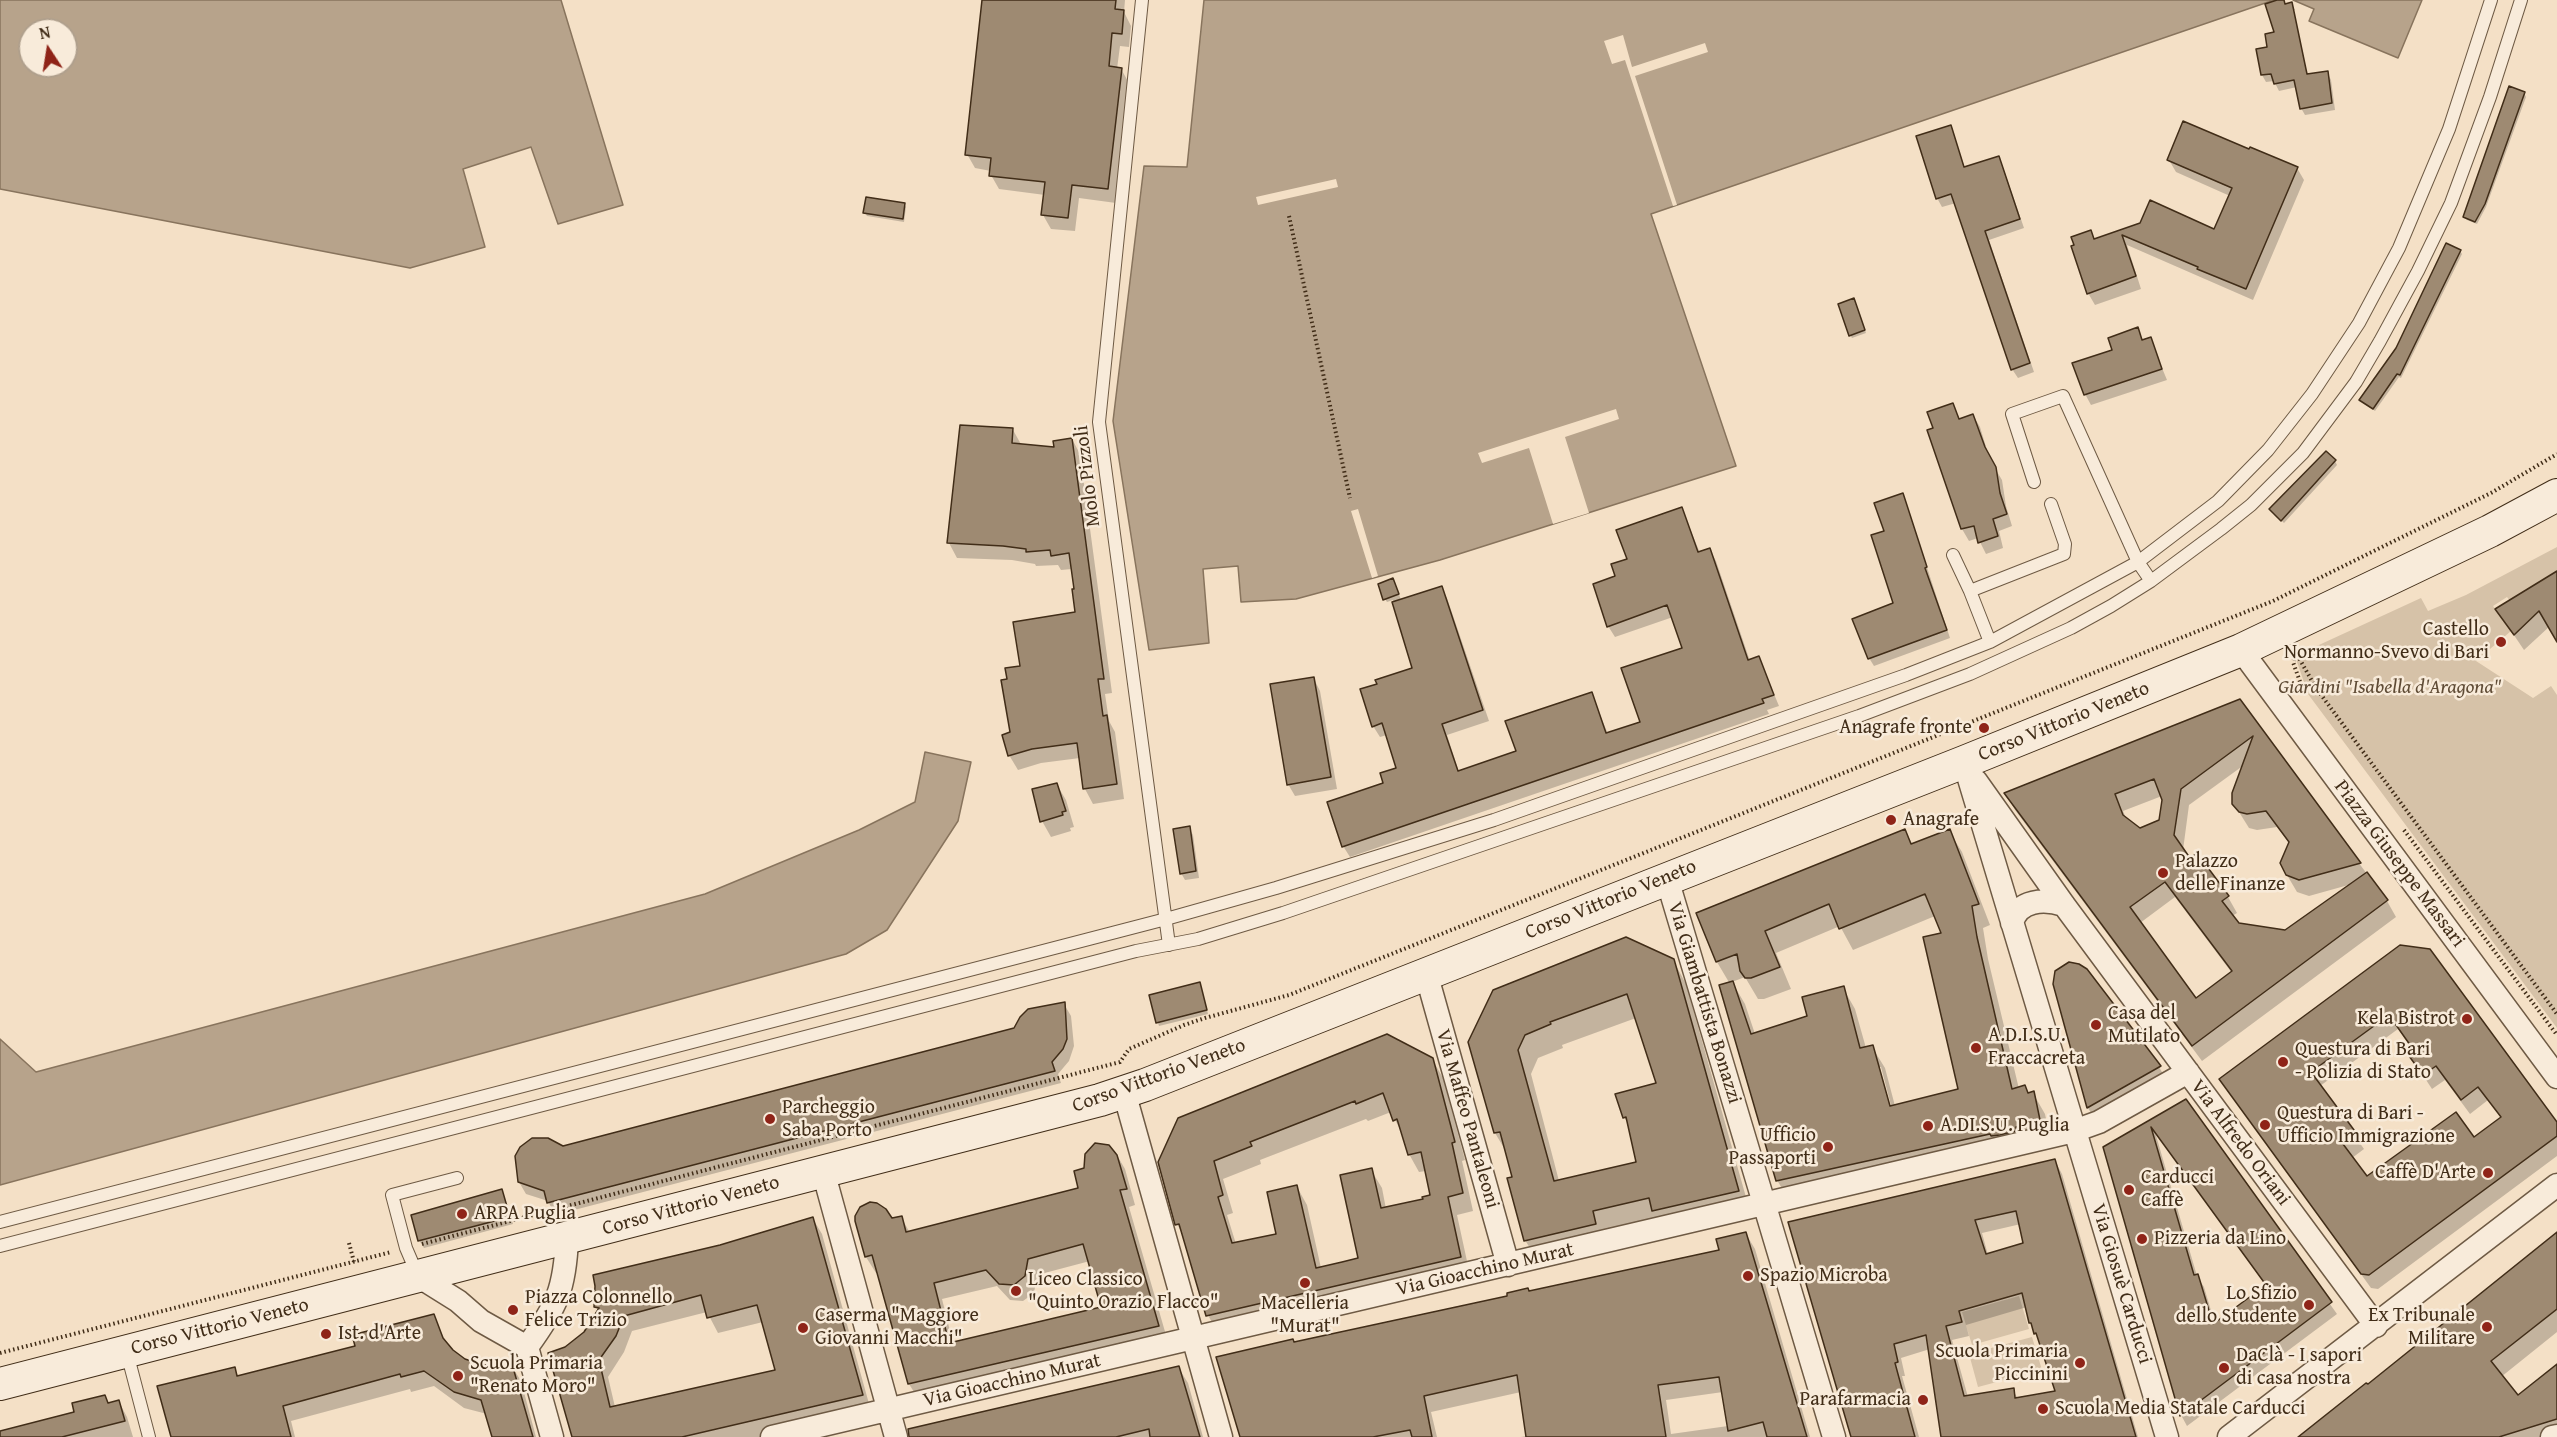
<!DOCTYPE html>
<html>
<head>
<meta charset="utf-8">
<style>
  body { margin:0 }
  #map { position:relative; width:2557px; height:1437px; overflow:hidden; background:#f4e0c6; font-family:"Gentium Book Plus",serif }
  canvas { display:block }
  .north { position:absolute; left:18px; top:18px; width:60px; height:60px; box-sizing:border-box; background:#f8ebda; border:2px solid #af9f8c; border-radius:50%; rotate:348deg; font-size:16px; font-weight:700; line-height:24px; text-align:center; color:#412d18 }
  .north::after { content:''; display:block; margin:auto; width:21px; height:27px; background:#8f2418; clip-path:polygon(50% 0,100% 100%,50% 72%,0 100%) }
</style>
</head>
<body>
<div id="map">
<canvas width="2557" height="1437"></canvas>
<div class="north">N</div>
</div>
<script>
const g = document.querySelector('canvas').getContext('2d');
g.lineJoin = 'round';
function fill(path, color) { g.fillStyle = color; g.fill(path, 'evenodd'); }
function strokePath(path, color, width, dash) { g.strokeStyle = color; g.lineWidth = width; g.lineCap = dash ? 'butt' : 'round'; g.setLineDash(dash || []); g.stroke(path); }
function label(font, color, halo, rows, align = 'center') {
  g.font = font + ' "Gentium Book Plus",serif'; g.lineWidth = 5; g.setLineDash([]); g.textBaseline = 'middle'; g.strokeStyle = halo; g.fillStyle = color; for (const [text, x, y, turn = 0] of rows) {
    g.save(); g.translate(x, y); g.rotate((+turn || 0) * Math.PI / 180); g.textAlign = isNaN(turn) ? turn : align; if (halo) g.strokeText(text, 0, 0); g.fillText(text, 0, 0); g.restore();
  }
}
fill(new Path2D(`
  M2557 547V572L2510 601 2507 597 2493 606 2511 631 2476 661 2533 698 2551 686 2557 695V1028L2308 694 2295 656 2421 598 2428 611 2466 595Z
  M2019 1296 2029 1329 1972 1345 1962 1312Z
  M2032 1337 2042 1370 1978 1387 1969 1354Z`), '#d6c2a8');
const water = new Path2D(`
  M0 0H561L623 205 558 224 531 147 463 169 485 247 410 268 0 189ZM30 30H66V66H30Z
  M1204 0H2274L1651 214 1736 466 1440 560 1296 599 1241 602 1238 566 1203 569 1209 643 1149 650 1113 421 1144 166 1187 167Z
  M2293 0H2422L2398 58 2309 21 2314 9Z
  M925 752 971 762 958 821 887 930 846 954 0 1185V1039L36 1072 705 894 859 830 915 802Z`);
fill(water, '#b7a38b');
strokePath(water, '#88745d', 1.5);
fill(new Path2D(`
  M1623 35 1632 67 1705 43 1708 52 1635 76 1677 205 1673 206 1625 60 1612 64 1604 41Z
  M1336 179 1338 187 1258 205 1256 197Z
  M1616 409 1619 419 1565 437 1589 513 1553 524 1529 448 1482 463 1478 453Z
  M1358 509 1378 576 1372 578 1351 511Z`), '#f4e0c6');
fill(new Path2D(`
  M983 0H1125L1124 12 1131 26 1129 47 1120 46 1117 69H1121L1129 83 1116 203 1079 198 1075 231 1051 229 1043 215 1045 195 999 189 991 175V171L975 168 967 154Z
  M2282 0 2286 5 2292 4 2295 10H2292L2306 82 2309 81 2296 11 2308 76 2327 72 2331 80 2335 110 2305 115 2301 108 2297 87 2279 91 2274 81 2266 82 2262 75 2269 48 2276 33Z
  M2524 93 2526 97 2486 207 2477 224 2467 220 2465 217Z
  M1950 127 1965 168 1998 158 2003 167 2024 228 1989 240 2034 372 2018 378 2012 369 1956 203 1942 207 1937 198Z
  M2250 151 2297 168 2304 180 2253 300 2127 245 2141 289 2095 305 2088 293 2091 232 2095 240 2141 224 2215 231 2230 196 2176 172 2169 160Z
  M904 204 906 207 904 222 867 216 865 213Z
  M2460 251 2462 254 2401 378 2399 377 2375 411 2361 400Z
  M1855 303 1866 333 1852 338 1850 335Z
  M2137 329 2144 341 2150 339 2167 380 2091 405 2085 394 2114 351Z
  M1952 405 1960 420 1973 415 1980 427 1990 460 2002 480 2006 506 2012 526 1999 531 2003 548 1986 554 1978 538 1969 541 1962 529 1934 429Z
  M1013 430 1022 446 1056 449 1072 439 1080 454 1112 693 1105 694 1109 721 1115 732 1124 799 1093 804 1085 789 1080 758 1041 763 1018 770 1009 755 1012 734 1008 680 1077 613 1072 569 1061 570 1058 565 1036 566 1035 564 1012 560 957 558 949 543Z
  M2335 461 2337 465 2284 523 2273 512Z
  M1902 495 1906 503 1950 638 1874 666 1869 658 1895 603 1885 532Z
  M1682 509 1700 553 1710 550 1716 561 1750 661 1759 658 1779 706 1767 710 1769 714 1350 857 1343 846 1385 784 1398 769 1387 735 1380 737 1373 726 1378 685 1414 669 1393 600 1387 602 1385 599 1395 583 1401 600 1441 587 1447 598 1489 721 1447 735 1459 772 1518 752 1591 693 1608 734 1642 723 1684 649 1673 617 1615 637 1608 626 1617 577 1629 560Z
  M2557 575V639L2550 626 2524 650 2497 610Z
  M1314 679 1320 691 1337 789 1295 796 1288 784Z
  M2239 701 2387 901 2396 917 2202 1061 2015 810 2006 794ZM2244 765 2234 804 2249 828 2257 830 2277 827 2290 844 2287 875 2297 892 2309 896 2352 884 2285 932 2238 924 2232 916 2237 913 2228 897 2197 855 2190 860 2183 850 2189 805ZM2162 796 2160 821 2140 830 2127 820 2123 811ZM2175 897 2232 973 2196 1000 2140 923Z
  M1057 785 1066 800 1074 827 1070 828 1071 831 1051 837 1042 821Z
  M1189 828 1193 835 1199 878 1185 880 1181 873Z
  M1905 831 1913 845 1949 831 1962 852 1990 925 1983 928 1988 959 2019 1089 2025 1086 2029 1094 2033 1093 2045 1114 2051 1142 1790 1202 1777 1180 1730 984 1717 962 1698 914ZM1935 916 1943 934 1960 1090 1895 1106 1885 1068 1872 1047 1866 1048 1855 1009 1843 988 1809 1017 1755 1034 1745 1004 1732 982 1745 977 1758 999H1764L1791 989 1776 953 1840 926 1853 950ZM1878 1067H1881L1893 1113H1890Z
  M2400 947 2557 1125V1156L2378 1289 2371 1288 2220 1079ZM2398 1029 2415 1053 2411 1057 2432 1089 2445 1080 2470 1114 2488 1100 2502 1119 2474 1139 2367 1178 2352 1158 2364 1149 2320 1086Z
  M1673 960 1686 984 1751 1215 1539 1263 1525 1240 1507 1153 1495 1133 1470 1042ZM1636 1018 1657 1084 1624 1117 1630 1127 1638 1163 1559 1181 1531 1074 1538 1058 1563 1048 1562 1045Z
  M2082 967 2159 1067 2173 1091 2102 1131 2088 1108 2054 981Z
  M1201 987 1208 1014 1159 1026 1150 996Z
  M1064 1004 1071 1016 1074 1046 1069 1061 1058 1074 1061 1083 555 1215 548 1201 526 1194 519 1182 562 1148 1015 1030Z
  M1432 1059 1443 1078 1465 1160 1462 1161 1473 1211 1457 1215 1470 1275 1218 1334 1208 1315 1185 1238 1177 1224 1159 1162ZM1391 1112 1404 1137 1409 1154 1419 1172 1426 1171 1432 1196 1425 1200 1386 1209 1382 1188 1371 1170 1360 1259 1321 1268 1307 1205 1297 1187 1278 1235 1236 1244 1227 1215 1233 1213 1223 1179 1261 1164 1260 1160 1366 1119 1368 1121Z
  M2186 1101 2337 1314 2187 1426 2181 1415 2105 1147ZM2155 1132 2267 1287 2215 1324 2204 1287 2197 1276Z
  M1108 1146 1115 1152 1125 1169 1135 1205 1129 1207 1168 1342 919 1400 909 1384 878 1272 876 1273 866 1257 891 1220 901 1217 910 1233 1080 1189ZM1090 1261 1103 1308 953 1343 942 1299 997 1286 1010 1300 1023 1301 1034 1293 1037 1275Z
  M2055 1161 2062 1174 2138 1437H1942L1930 1349 1901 1358 1905 1376H1902L1919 1437H1853L1790 1223ZM2021 1224 2025 1244 1988 1255 1982 1233ZM2027 1307 2057 1393 2018 1399 2013 1390 1968 1397 1952 1340 1969 1336 1966 1325Z
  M502 1191 513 1224 424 1248 419 1240Z
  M813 1219 822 1234 871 1411 760 1437H573L566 1348 585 1333 598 1311 596 1306 720 1246ZM707 1312 718 1333 763 1322 777 1371 615 1407 608 1377 624 1352 632 1331Z
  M2557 1233V1332L2501 1377 2517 1398 2557 1374V1437H2301L2369 1385Z
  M1746 1234 1755 1249 1810 1437H1521L1527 1436 1521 1392 1431 1412 1437 1437H1241L1294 1343 1721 1251ZM1723 1392 1728 1426 1671 1434 1666 1400Z
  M433 1316 448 1346 464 1360 483 1366 511 1365 521 1381 536 1437H493L487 1414 464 1408 434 1386 411 1392 410 1389 291 1421 295 1437H172L234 1368 239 1377 357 1347Z
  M1178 1367 1188 1383 1203 1437H917Z
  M105 1396 109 1404 119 1402 127 1417 133 1437H0V1432L76 1413Z`), '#0003');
const building = new Path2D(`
  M982 0H1116L1115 9 1124 10 1122 34 1112 33 1109 66 1122 68 1108 189 1072 185 1068 218 1041 215 1045 182 989 176 991 158 965 155Z
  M2277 0H2284L2285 4 2292 2 2307 74 2328 71 2332 103 2300 109 2294 80 2274 84 2271 74 2261 75 2256 49 2267 47 2265 34 2274 32 2265 4Z
  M2509 86 2525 92 2485 204 2475 222 2463 217Z
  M2183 121 2249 149 2250 147 2298 167 2246 289 2197 269 2198 267 2122 235 2136 276 2087 294 2071 246 2074 245 2071 237 2091 230 2094 239 2140 223 2150 200 2214 229 2232 188 2167 160Z
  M1951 125 1964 167 1999 156 2020 219 1985 231 2030 363 2011 370 1951 194 1936 199 1916 136Z
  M866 197 905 203 903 219 863 213Z
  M2446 243 2461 250 2400 375 2397 374 2373 409 2359 400 2396 348Z
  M1854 298 1865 330 1849 336 1838 304Z
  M2138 327 2142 340 2151 337 2162 369 2084 395 2072 363 2112 350 2108 338Z
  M1953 403 1959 419 1973 414 1985 447 1996 467 2000 493 2007 514 1993 519 1998 536 1978 543 1974 526 1961 529 1927 430 1933 428 1927 412Z
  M960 425 1013 428 1012 443 1054 447 1053 441 1072 438 1104 679H1098L1103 716 1107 715 1117 784 1083 789 1077 743 1032 749 1008 756 1002 735 1010 732 1001 680 1007 679 1005 668 1020 666 1013 622 1075 612 1072 589H1074L1069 553 1051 556 1050 550 1026 552V549L1003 546 947 543Z
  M2326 451 2336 460 2281 521 2269 509Z
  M1903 493 1927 567 1925 568 1947 630 1868 659 1852 619 1893 603 1871 535 1884 531 1874 503Z
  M1682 507 1698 552 1710 548 1748 660 1759 656 1774 695 1762 699 1764 703 1342 847 1327 802 1383 783 1380 773 1396 768 1382 723 1372 727 1360 689 1377 684 1375 680 1412 668 1392 602 1442 586 1483 710 1442 724 1458 771 1516 751 1505 721 1592 692 1606 733 1640 722 1621 668 1682 648 1667 605 1607 627 1593 584 1615 576 1611 564 1627 559 1616 530Z
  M2557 571V642L2539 611 2514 635 2495 609Z
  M1393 578 1399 594 1383 600 1378 584Z
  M1314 677 1331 777 1287 785 1270 684Z
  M2240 699 2361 863 2299 880 2286 875 2280 863 2289 842 2266 811 2247 814 2239 812 2232 804V793L2253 736 2181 789 2174 835 2190 858 2197 853 2229 896 2222 901 2239 923 2285 930 2367 872 2388 900 2192 1046 2004 793ZM2154 779 2162 800 2159 820 2140 828 2123 815 2115 794ZM2165 882 2232 971 2196 998 2130 907Z
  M1057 783 1066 811 1062 812 1063 815 1040 822 1032 789Z
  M1190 826 1196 871 1180 874 1173 829Z
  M1905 829 1911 844 1950 829 1979 904 1972 906 1977 937 2012 1089 2025 1085 2028 1093 2034 1091 2040 1120 2016 1127V1131L2000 1135 1991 1136 1990 1134 1776 1181 1719 985 1733 981 1751 1034 1807 1016 1802 997 1844 986 1860 1048 1873 1045 1890 1106 1958 1089 1923 937 1941 933 1925 894 1839 929 1829 904 1765 931 1780 967 1751 978H1745L1740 971 1737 954 1716 962 1696 913Z
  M1626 937 1674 959 1739 1191 1652 1211 1649 1198 1593 1211 1596 1224 1524 1241 1507 1178 1512 1177 1500 1132 1494 1133 1468 1042 1493 990ZM1627 994 1656 1083 1615 1094 1623 1118 1626 1117 1636 1162 1554 1181 1518 1050 1525 1035 1551 1024 1550 1022Z
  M2400 945 2430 949 2557 1122V1136L2369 1275 2361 1274 2219 1079ZM2389 1015 2415 1052 2409 1056 2423 1075 2436 1066 2461 1100 2478 1087 2501 1117 2474 1137 2456 1112 2367 1176 2343 1144 2357 1134 2311 1072Z
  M2069 962 2079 964 2087 969 2161 1066 2087 1108 2053 984 2055 971Z
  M1200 982 1207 1010 1156 1023 1149 995Z
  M1065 1002 1067 1039 1063 1049 1052 1062 1055 1071 547 1203 544 1191 518 1182 515 1156 520 1147 532 1138H548L563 1146 1014 1028 1020 1017 1028 1009Z
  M1387 1034 1433 1058 1455 1142 1452 1143 1463 1193 1448 1197 1461 1257 1206 1316 1179 1224 1175 1225 1158 1162 1178 1118ZM1383 1093 1393 1121 1397 1119 1408 1155 1421 1152 1430 1195 1422 1197 1423 1199 1381 1208 1372 1168 1340 1175 1358 1258 1342 1262 1316 1268 1297 1185 1267 1192 1276 1234 1232 1243 1218 1197 1223 1195 1214 1161 1252 1146 1250 1142 1355 1101 1356 1104Z
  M2186 1099 2332 1302 2180 1416 2103 1147ZM2151 1127 2266 1285 2213 1324 2198 1274 2194 1275Z
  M1095 1143 1109 1145 1117 1155 1127 1189 1120 1190 1159 1326 908 1384 872 1255 865 1257 855 1221V1216L860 1207 870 1202 877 1203 886 1209 892 1218 902 1216 906 1232 1078 1188 1074 1171 1084 1168 1085 1154ZM1083 1244 1101 1307 949 1343 934 1283 986 1270 999 1284 1014 1285 1025 1276 1028 1259Z
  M2055 1159 2136 1437H1941L1926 1335 1894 1344 1898 1362 1895 1363 1915 1437H1851L1788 1222ZM2016 1211 2023 1243 1986 1254 1975 1220ZM2022 1293 2029 1323H2031L2034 1334 2036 1333 2055 1391 2015 1398 2014 1388 1964 1396 1946 1326 1962 1322 1959 1311Z
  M502 1189 510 1217 418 1241 411 1215Z
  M813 1217 863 1395 682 1437H572L548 1353 565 1347 584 1332 599 1308 594 1307 595 1286 593 1275 720 1245ZM701 1295 707 1318 757 1305 775 1370 610 1407 599 1360 616 1336 624 1316Z
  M1746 1232 1807 1437H1767L1763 1422 1728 1431 1719 1377 1658 1385 1666 1437H1526L1517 1375 1424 1396 1432 1437H1412L1410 1430 1373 1437H1240L1216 1357 1293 1339 1294 1342 1507 1296V1293L1528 1288 1529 1291 1719 1250 1716 1239Z
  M2557 1232V1309L2491 1361 2518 1395 2557 1364V1419L2499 1437H2298L2366 1383 2368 1384Z
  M434 1314 443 1338 453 1350 465 1359 483 1365 512 1364 533 1437H492L481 1400 454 1392 424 1371 401 1377 400 1374 283 1406 291 1437H171L157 1386 235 1367 237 1376 355 1346 352 1335Z
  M1179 1366 1200 1437H1150L1149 1429 1116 1437H909L908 1429Z
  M105 1395 108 1403 119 1400 125 1421 62 1437H0V1431L74 1412 72 1403Z`);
fill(building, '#9e8a72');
strokePath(building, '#412d18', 1.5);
const lane = new Path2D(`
  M1142 0 1099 422 1169 945
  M2034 482 2012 414 2063 396 2138 562 2151 581
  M1953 555 1970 591
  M1990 642 1970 591 2064 554 2065 544 2051 504
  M0 1222 1166 919 1276 888 1494 820 1906 675 1990 642 2138 562 2218 501 2268 450 2312 394 2359 323 2399 248 2449 129 2491 0
  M0 1246 1136 951 1198 939 1283 913 1859 716 1970 674 2071 628 2111 606 2151 581 2221 529 2251 505 2303 453 2356 382 2380 341 2418 271 2451 203 2490 97 2521 0
  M418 1276 406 1248 392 1195 457 1178
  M127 1353 149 1437`);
const street = new Path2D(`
  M2241 650 2557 1077
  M1964 762 2167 1437
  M1976 781 2064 905 2376 1326
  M1667 879 1834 1437
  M2012 923C2018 899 2045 899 2064 905
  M1426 973 1508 1265
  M1124 1092 1221 1437
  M823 1171 896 1437
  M418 1276 458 1301 481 1321 527 1347
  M527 1347C557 1306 565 1289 567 1238
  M527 1347 552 1437
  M772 1437 2074 1131 2099 1122 2188 1072
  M2229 1437 2557 1185
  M2552 1437 2557 1436`);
const secondary = new Path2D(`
  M0 1384 1100 1100 1145 1085 1964 762 2241 650 2490 531 2557 495`);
strokePath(lane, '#6e5a44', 14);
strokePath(street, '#6e5a44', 25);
strokePath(secondary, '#412d18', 34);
strokePath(new Path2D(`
  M1289 216 1350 498
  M2295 651 2316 688 2557 1014
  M2296 655 2293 662 2305 696
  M2404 830 2557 1035
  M349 1243 354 1262
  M422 1244 1120 1062 1129 1049 1184 1025 1205 1018 1289 995 2273 601 2491 493 2557 454
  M0 1353 391 1252`), '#412d18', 4, [1.5, 3]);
strokePath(lane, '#f8ebda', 12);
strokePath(street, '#f8ebda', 22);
strokePath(secondary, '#f8ebda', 32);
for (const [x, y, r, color] of [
  [2501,642,6,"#8f2418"],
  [1984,728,6,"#8f2418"],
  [1891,820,6,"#8f2418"],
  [2163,873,6,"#8f2418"],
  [2467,1019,6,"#8f2418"],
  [2096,1025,6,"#8f2418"],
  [1976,1048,6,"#8f2418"],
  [2283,1062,6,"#8f2418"],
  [770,1119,6,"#8f2418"],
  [2265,1125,6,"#8f2418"],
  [1928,1126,6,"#8f2418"],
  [1828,1147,6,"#8f2418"],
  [2488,1173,6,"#8f2418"],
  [2129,1190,6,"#8f2418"],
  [462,1214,6,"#8f2418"],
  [2142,1239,6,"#8f2418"],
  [1748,1276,6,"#8f2418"],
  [1305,1283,6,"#8f2418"],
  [1016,1291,6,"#8f2418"],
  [2309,1305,6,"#8f2418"],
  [513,1310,6,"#8f2418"],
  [2487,1327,6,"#8f2418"],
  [803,1328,6,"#8f2418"],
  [326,1334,6,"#8f2418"],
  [2080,1363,6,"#8f2418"],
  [2224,1368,6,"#8f2418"],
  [458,1376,6,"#8f2418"],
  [1923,1400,6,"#8f2418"],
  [2043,1409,6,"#8f2418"]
]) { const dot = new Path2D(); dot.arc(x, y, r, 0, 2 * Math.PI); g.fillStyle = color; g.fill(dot); strokePath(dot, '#f8ebda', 2); }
label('20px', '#412d18', '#f8ebda', [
  ["Molo Pizzoli",1088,476,-97],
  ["Corso Vittorio Veneto",2064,722,-22],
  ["Piazza Giuseppe Massari",2399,864,53],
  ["Corso Vittorio Veneto",1611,900,-22],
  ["Via Giambattista Bonazzi",1704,1003,73],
  ["Corso Vittorio Veneto",1159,1076,-20],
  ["Via Maffeo Pantaleoni",1467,1119,74],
  ["Via Alfredo Oriani",2240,1143,53],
  ["Corso Vittorio Veneto",691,1206,-15],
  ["Via Gioacchino Murat",1485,1270,-13],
  ["Via Giosuè Carducci",2121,1284,73],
  ["Corso Vittorio Veneto",220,1327,-14],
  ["Via Gioacchino Murat",1012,1381,-13]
]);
label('20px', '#412d18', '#f8ebda', [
  ["Castello",2489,630,"right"],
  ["Normanno-Svevo di Bari",2489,653,"right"],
  ["Anagrafe fronte",1972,728,"right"],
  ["Anagrafe",1903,820],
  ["Palazzo",2175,862],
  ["delle Finanze",2175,885],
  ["Casa del",2108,1014],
  ["Mutilato",2108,1037],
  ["Kela Bistrot",2455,1019,"right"],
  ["A.D.I.S.U.",1988,1036],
  ["Fraccacreta",1988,1059],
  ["Questura di Bari",2295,1050],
  ["- Polizia di Stato",2295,1073],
  ["Parcheggio",782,1108],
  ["Saba Porto",782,1131],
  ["Questura di Bari -",2277,1114],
  ["Ufficio Immigrazione",2277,1137],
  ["A.DI.S.U. Puglia",1940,1126],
  ["Ufficio",1816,1136,"right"],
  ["Passaporti",1816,1159,"right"],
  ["Caffè D'Arte",2476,1173,"right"],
  ["Carducci",2141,1178],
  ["Caffè",2141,1201],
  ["ARPA Puglia",474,1214],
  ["Pizzeria da Lino",2154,1239],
  ["Spazio Microba",1760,1276],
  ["Liceo Classico",1028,1280],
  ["\"Quinto Orazio Flacco\"",1028,1303],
  ["Lo Sfizio",2297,1294,"right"],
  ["dello Studente",2297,1317,"right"],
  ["Piazza Colonnello",525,1298],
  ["Felice Trizio",525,1321],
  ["Macelleria",1305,1304,"center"],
  ["\"Murat\"",1305,1327,"center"],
  ["Caserma \"Maggiore",815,1316],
  ["Giovanni Macchi\"",815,1339],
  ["Ex Tribunale",2475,1316,"right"],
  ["Militare",2475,1339,"right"],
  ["Ist. d'Arte",338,1334],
  ["Scuola Primaria",2068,1352,"right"],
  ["Piccinini",2068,1375,"right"],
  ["DaClà - I sapori",2236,1356],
  ["di casa nostra",2236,1379],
  ["Scuola Primaria",470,1364],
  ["\"Renato Moro\"",470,1387],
  ["Parafarmacia",1911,1400,"right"],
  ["Scuola Media Statale Carducci",2055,1409]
], 'left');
label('italic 20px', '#5f4b35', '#f8ebda', [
  ["Giardini \"Isabella d'Aragona\"",2390,688]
]);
</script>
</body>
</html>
